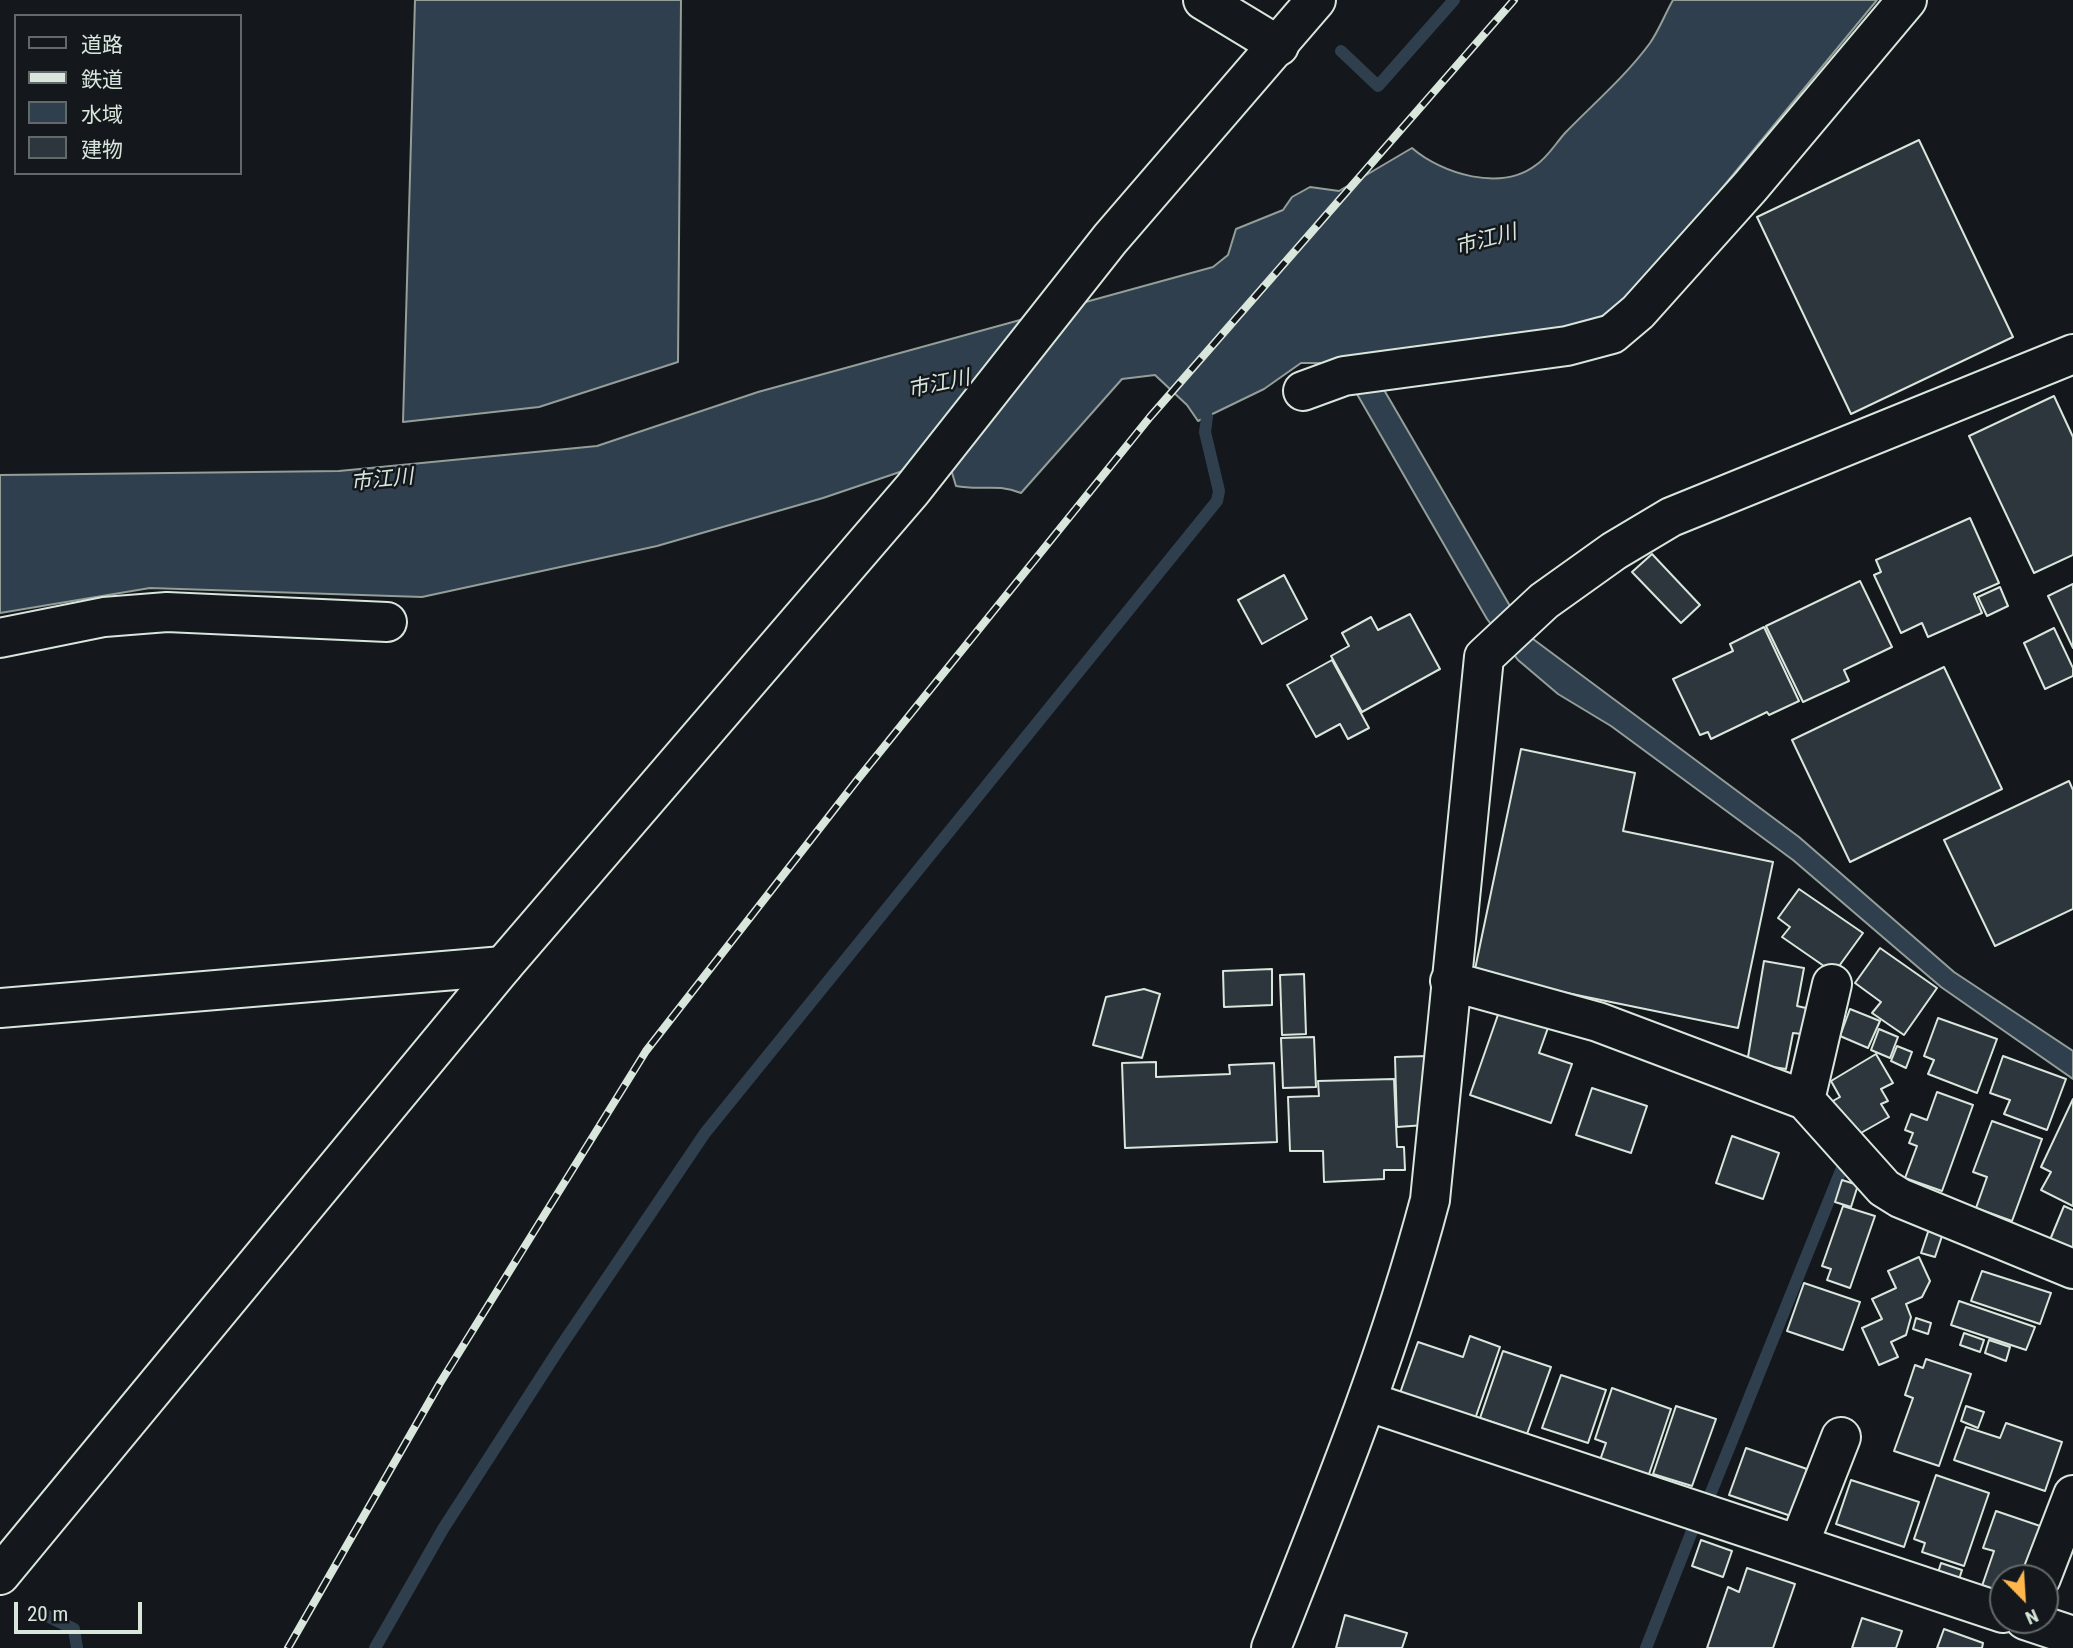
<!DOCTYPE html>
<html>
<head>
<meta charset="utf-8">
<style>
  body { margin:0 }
  #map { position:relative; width:2073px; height:1648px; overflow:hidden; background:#14181c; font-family:"Roboto Condensed","Noto Sans JP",sans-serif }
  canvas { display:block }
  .legend { position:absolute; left:14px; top:14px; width:228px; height:161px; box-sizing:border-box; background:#14181c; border:2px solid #626a69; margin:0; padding:9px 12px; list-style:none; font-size:21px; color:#d8e6dc }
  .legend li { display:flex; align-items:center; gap:14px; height:35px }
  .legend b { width:35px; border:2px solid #626a69 }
  .north { position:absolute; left:1989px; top:1564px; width:70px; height:70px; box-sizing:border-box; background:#14181c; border:2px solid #626a69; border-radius:50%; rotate:156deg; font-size:19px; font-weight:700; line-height:28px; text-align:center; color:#d8e6dc }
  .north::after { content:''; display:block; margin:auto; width:24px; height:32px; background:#ffb74d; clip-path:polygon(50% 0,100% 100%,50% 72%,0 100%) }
  .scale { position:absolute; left:14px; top:1602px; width:128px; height:32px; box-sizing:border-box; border:4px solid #d8e6dc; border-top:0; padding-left:9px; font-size:21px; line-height:24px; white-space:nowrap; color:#d8e6dc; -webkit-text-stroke:5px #14181c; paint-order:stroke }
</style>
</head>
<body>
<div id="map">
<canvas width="2073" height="1648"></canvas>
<ul class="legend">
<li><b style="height:9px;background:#14181c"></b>道路</li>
<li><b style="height:9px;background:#d8e6dc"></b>鉄道</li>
<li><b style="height:19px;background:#2f3f4d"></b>水域</li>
<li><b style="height:19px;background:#2c363c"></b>建物</li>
</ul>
<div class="north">N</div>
<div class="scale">20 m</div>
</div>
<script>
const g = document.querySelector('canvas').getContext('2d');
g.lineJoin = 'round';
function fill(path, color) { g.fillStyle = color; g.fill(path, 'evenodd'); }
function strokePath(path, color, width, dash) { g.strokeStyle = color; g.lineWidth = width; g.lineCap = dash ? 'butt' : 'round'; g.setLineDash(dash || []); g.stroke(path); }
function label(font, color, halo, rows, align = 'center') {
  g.font = font + ' "Roboto Condensed","Noto Sans JP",sans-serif'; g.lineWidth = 5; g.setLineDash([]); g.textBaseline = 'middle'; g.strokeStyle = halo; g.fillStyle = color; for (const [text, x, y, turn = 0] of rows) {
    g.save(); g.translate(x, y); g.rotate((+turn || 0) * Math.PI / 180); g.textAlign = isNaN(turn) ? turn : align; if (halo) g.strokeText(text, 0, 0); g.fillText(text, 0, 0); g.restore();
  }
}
const water = new Path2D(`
  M415 0H681L678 362 539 407 403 422Z
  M1673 0H1877L1615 318 1380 383 1510 606 1533 639 1799 837 1954 972 2073 1051V1079L1941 987 1793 860 1611 726 1558 694 1518 660 1487 619 1339 363H1301L1264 389 1198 421 1187 405 1155 375 1122 379 1021 493C995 483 983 491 956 486L947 456 823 498 657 546 422 597 150 588 0 613V475L339 471 597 446 758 392 1213 267 1228 255 1236 229 1283 210 1292 197 1310 187 1339 191 1412 148C1442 174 1501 192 1536 165 1547 158 1556 143 1565 133 1593 104 1626 76 1650 43 1659 30 1665 14 1673 0Z`);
fill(water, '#2f3f4d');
strokePath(water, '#939e99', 2);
strokePath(new Path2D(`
  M1341 51 1378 86 1454 0
  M1710 1495 1842 1168
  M47 1616 74 1629 77 1648
  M375 1648 443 1529 559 1349 705 1133 1217 501 1219 491 1205 432 1207 417
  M1646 1648 1692 1531`), '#2f3f4d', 12);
const building = new Path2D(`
  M1919 140 2013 337 1851 414 1757 217Z
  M2054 396 2073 437V555L2034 573 1969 436Z
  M1970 518 1999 583 1974 594 1982 613 1928 637 1922 623 1901 633 1874 575 1881 572 1876 560Z
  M1652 554 1700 605 1681 623 1632 572Z
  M1284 575 1307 619 1262 644 1238 600Z
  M1860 581 1892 647 1844 670 1849 681 1803 702 1766 626Z
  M2073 584V648L2048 596Z
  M2000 587 2008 606 1987 616 1978 597Z
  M1410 614 1440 669 1362 712 1331 656 1349 646 1342 633 1371 617 1378 630Z
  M1764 627 1799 701 1769 715 1767 712 1711 739 1708 732 1700 735 1673 679 1733 651 1730 644Z
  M2054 628 2073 668V676L2045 689 2024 643Z
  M1332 660 1369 728 1348 739 1340 724 1316 737 1287 685Z
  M1944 667 2002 789 1850 862 1792 740Z
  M1521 749 1635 773 1623 831 1773 862 1738 1028 1474 974Z
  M2069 781 2073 790V909L1995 946 1944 840Z
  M1799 889 1863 933 1834 973 1782 937 1790 927 1778 918Z
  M1880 948 1937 988 1904 1035 1872 1013 1881 1002 1855 983Z
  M1764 961 1804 968 1797 1006 1806 1008 1802 1034 1793 1033 1786 1069 1747 1063Z
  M1272 969V1005L1224 1007 1223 971Z
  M1304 974 1306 1034 1282 1035 1280 975Z
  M1144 989 1160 994 1142 1058 1093 1045 1106 997Z
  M1500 1009 1549 1025 1539 1053 1572 1064 1551 1123 1470 1095Z
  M1850 1009 1880 1021 1868 1048 1840 1036Z
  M1938 1018 1997 1039 1977 1093 1928 1074 1934 1060 1924 1056Z
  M1879 1029 1898 1037 1890 1058 1871 1050Z
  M1314 1037 1316 1087 1283 1088 1281 1038Z
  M1897 1046 1912 1052 1906 1068 1891 1061Z
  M1876 1054 1893 1083 1881 1089 1888 1101 1881 1104 1889 1117 1852 1138 1831 1102 1840 1097 1831 1081Z
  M1428 1056 1425 1125 1397 1127 1395 1057Z
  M2003 1056 2066 1079 2047 1130 2004 1114 2010 1100 1990 1093Z
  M1156 1062V1077L1230 1074 1229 1065 1274 1063 1277 1142 1125 1148 1122 1063Z
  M1394 1079 1397 1147H1404L1405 1170H1384V1179L1324 1182 1323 1151H1290L1288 1097 1319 1096 1318 1081Z
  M1592 1088 1647 1106 1631 1153 1576 1135Z
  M1937 1092 1973 1105 1942 1191 1905 1178 1917 1146 1909 1143 1913 1133 1905 1130 1911 1114 1927 1120Z
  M2073 1099V1206L2041 1190 2051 1172 2041 1167Z
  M1992 1121 2042 1139 2012 1221 1976 1208 1987 1177 1973 1172Z
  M1732 1136 1779 1153 1763 1199 1716 1183Z
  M1842 1180 1858 1185 1851 1207 1835 1202Z
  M1843 1206 1875 1216 1850 1288 1827 1280 1831 1269 1822 1266Z
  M2064 1206 2073 1210V1257L2047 1247Z
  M1929 1229 1943 1233 1935 1257 1921 1253Z
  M1919 1257 1930 1281 1922 1297 1906 1304 1911 1317 1906 1335 1891 1342 1898 1357 1879 1365 1862 1328 1882 1319 1872 1299 1896 1288 1888 1271Z
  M1982 1271 2051 1293 2040 1324 1971 1301Z
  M1804 1283 1860 1302 1843 1350 1787 1331Z
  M1959 1301 2035 1327 2026 1350 1951 1325Z
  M1916 1318 1931 1323 1928 1334 1913 1329Z
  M1964 1333 1984 1340 1980 1352 1960 1345Z
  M1470 1336 1500 1347 1475 1419 1400 1393 1418 1342 1463 1357Z
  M1989 1340 2010 1347 2006 1361 1985 1353Z
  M1503 1351 1551 1367 1527 1434 1480 1418Z
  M1926 1359 1971 1374 1939 1466 1894 1451 1913 1398 1905 1395 1915 1365 1923 1368Z
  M1561 1375 1606 1390 1588 1443 1542 1428Z
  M1612 1388 1671 1409 1648 1477 1600 1460 1606 1443 1595 1439Z
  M1676 1406 1716 1419 1692 1486 1653 1474Z
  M1966 1406 1984 1412 1978 1428 1961 1421Z
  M2006 1423 2062 1442 2045 1491 1954 1460 1966 1427 2000 1438Z
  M1746 1448 1807 1469 1791 1516 1729 1495Z
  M1936 1475 1989 1493 1964 1566 1922 1552 1925 1543 1914 1539Z
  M1851 1480 1919 1502 1904 1547 1836 1524Z
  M1996 1511 2046 1528 2028 1578H2003V1593L1982 1586 1994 1551 1983 1548Z
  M1701 1540 1732 1551 1723 1577 1692 1566Z
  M1941 1563 1962 1570 1957 1586 1936 1579Z
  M1747 1568 1795 1584 1773 1648H1707L1728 1587 1739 1592Z
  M1345 1615 1407 1633 1402 1648H1336Z
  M1862 1618 1902 1631 1896 1648H1852Z
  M1944 1629 1983 1643 1982 1648H1937Z`);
fill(building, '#2c363c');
strokePath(building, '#d8e6dc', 2);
const minor = new Path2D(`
  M1203 0 1279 46
  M1303 391 1344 376 1567 346 1612 334 1638 312 1750 187 1907 0
  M0 638 104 617 167 612 387 622
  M1450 981 1598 1022 1805 1100 1884 1188 1900 1198 2073 1269
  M0 1008 503 966
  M1805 1100 1832 984
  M1369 1402 2003 1613
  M1799 1544 1841 1437
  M2041 1578 2073 1495
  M2025 1620 2073 1636
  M1271 1648C1330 1499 1389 1355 1430 1200L1484 657 1544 601 1614 551 1671 517 2073 354`);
const major = new Path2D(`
  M0 1575 503 966 912 490 1110 239 1316 0`);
strokePath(minor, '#d8e6dc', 42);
strokePath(major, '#d8e6dc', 42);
strokePath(minor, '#14181c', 38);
strokePath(major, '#14181c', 38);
const rail = new Path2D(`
  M288 1648 440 1383 646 1051 858 779 1150 417 1514 0`);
strokePath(rail, '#d8e6dc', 8);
strokePath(rail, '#14181c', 5, [16]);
label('italic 21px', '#d8e6dc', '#14181c', [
  ["市江川",1486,241,-15],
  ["市江川",939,385,-12],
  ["市江川",382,481,-6]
]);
</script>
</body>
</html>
